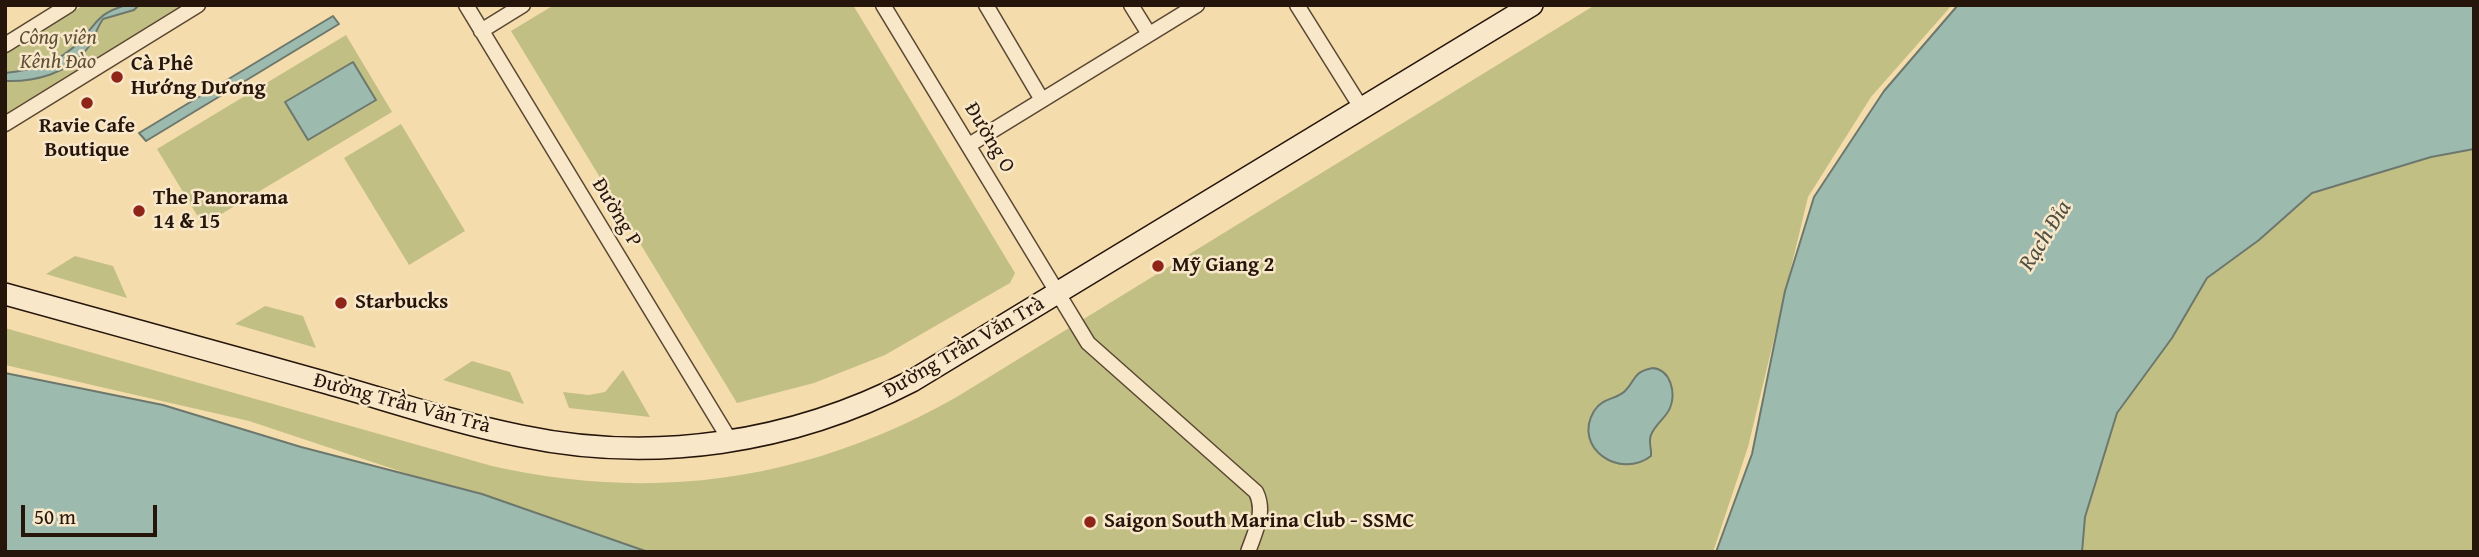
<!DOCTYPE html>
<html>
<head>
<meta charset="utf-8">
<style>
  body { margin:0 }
  #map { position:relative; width:2479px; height:557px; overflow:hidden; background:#f5dcac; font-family:"Gentium Book Plus",serif }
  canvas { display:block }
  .frame { position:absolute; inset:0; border:7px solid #26150b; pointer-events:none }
  .scale { position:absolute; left:21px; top:505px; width:136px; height:32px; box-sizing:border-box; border:4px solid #26150b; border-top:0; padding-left:9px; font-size:21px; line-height:24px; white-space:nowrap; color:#26150b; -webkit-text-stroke:5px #f8e8c9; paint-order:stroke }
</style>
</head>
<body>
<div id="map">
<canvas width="2479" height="557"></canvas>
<div class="frame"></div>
<div class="scale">50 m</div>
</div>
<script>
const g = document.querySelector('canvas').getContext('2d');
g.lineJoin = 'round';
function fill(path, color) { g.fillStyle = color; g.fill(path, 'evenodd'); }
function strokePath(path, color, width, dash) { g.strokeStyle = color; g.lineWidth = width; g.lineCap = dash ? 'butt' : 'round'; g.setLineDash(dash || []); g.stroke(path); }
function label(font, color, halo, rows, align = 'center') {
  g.font = font + ' "Gentium Book Plus",serif'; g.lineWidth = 5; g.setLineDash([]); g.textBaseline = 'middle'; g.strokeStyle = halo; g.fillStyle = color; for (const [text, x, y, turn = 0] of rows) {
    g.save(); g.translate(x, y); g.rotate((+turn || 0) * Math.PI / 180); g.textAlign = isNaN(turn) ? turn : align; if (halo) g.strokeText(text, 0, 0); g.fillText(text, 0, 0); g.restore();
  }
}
fill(new Path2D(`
  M84 5H182L5 114V53Z
  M554 5H853L1015 273 1010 283 885 355 814 383 737 403 511 31Z
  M1595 5H1952L1871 97 1808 197 1748 447 1713 552H643L249 421 5 365V328L492 466C656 503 809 480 955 398Z
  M346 35 392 112 203 225 157 149Z
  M401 124 465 231 409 265 344 158Z
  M2474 149V552H2082L2085 517 2117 413 2172 338 2207 278 2259 240 2312 193 2431 157Z
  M75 256 113 266 127 298 46 274Z
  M265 306 303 316 316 348 235 324Z
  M472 361 510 372 524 404 443 380Z
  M623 370 650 417 569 408 563 392 589 395 605 392Z`), '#c2bf85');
const water = new Path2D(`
  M126 5H139L134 10 103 19C96 29 94 40 87 49 68 74 34 82 5 81V73C34 70 59 63 80 41 99 21 97 14 126 5Z
  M1958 5H2474V149L2431 157 2312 193 2259 240 2207 278 2172 338 2117 413 2085 517 2082 552H1716L1752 454 1785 291 1814 197 1884 91Z
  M333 16 339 24 146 141 139 133Z
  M353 62 376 100 308 140 285 102Z
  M1653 368C1671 370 1676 393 1670 408 1666 418 1655 424 1651 435 1648 442 1652 449 1651 456 1620 480 1572 448 1594 411 1603 397 1616 400 1625 391 1637 379 1632 372 1653 368Z
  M5 373 163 405 301 447 482 494 648 552H5Z`);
fill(water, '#9dbaaf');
strokePath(water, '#6d786d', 2);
const minor = new Path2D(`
  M466 5 731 442
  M883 5 1088 343 1256 492C1266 512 1255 532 1248 552
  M986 5 1042 100
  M1131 5 1149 34
  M1297 5 1362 109
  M481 31 523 5
  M5 45 69 5
  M5 124 198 5
  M969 145 1197 5`);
const secondary = new Path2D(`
  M5 294C113 324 220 353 327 383 391 401 456 423 521 436 654 464 792 443 912 381L1532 5`);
strokePath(minor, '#5a4733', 17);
strokePath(secondary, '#26150b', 24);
strokePath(minor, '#f8e8c9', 14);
strokePath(secondary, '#f8e8c9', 21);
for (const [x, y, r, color] of [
  [117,77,7,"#8f2418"],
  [87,103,7,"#8f2418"],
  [139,211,7,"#8f2418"],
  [1158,266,7,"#8f2418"],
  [341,303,7,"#8f2418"],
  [1090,522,7,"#8f2418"]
]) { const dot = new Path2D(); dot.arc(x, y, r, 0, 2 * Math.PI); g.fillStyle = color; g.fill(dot); strokePath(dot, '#f8e8c9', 2.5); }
label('italic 21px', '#5d5036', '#f8e8c9', [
  ["Công viên",58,39],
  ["Kênh Đào",58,63]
]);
label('bold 21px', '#26150b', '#f8e8c9', [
  ["Cà Phê",131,65],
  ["Hướng Dương",131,89],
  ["Ravie Cafe",87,127,"center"],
  ["Boutique",87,151,"center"],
  ["The Panorama",153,199],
  ["14 & 15",153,223],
  ["Mỹ Giang 2",1172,266],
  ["Starbucks",355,303],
  ["Saigon South Marina Club - SSMC",1104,522]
], 'left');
label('21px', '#26150b', '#f8e8c9', [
  ["Đường O",989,138,59],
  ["Đường P",616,213,59],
  ["Đường Trần Văn Trà",964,348,-30],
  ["Đường Trần Văn Trà",402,404,15]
]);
label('italic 23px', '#504f44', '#f8e8c9', [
  ["Rạch Đỉa",2046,236,-58]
]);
</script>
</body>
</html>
